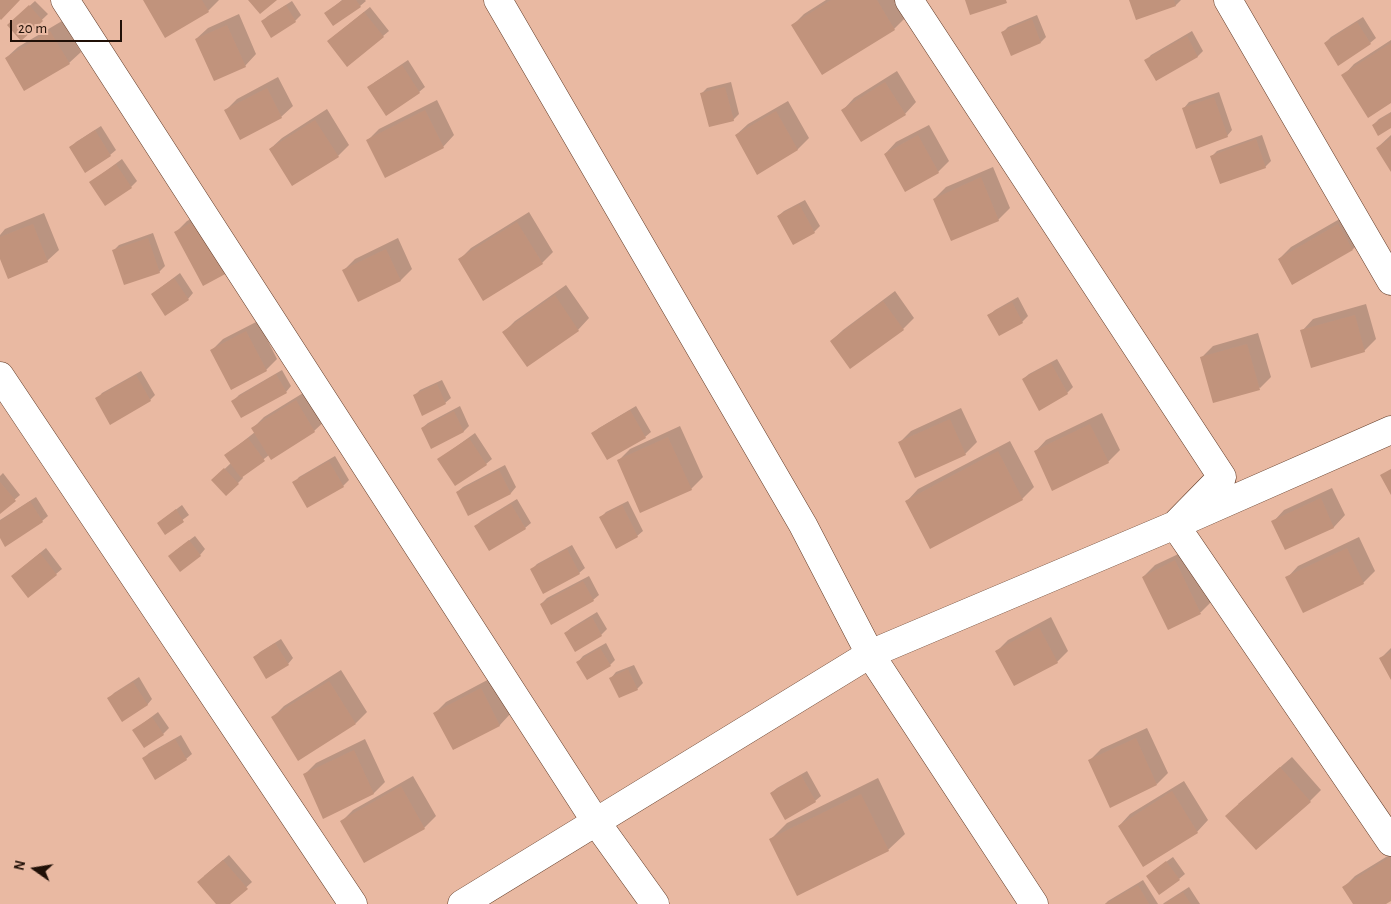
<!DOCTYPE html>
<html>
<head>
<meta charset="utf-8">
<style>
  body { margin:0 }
  #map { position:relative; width:1391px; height:904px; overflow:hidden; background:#e9b9a2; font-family:"Alegreya Sans",sans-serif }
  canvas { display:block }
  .north { position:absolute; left:10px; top:844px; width:50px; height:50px; -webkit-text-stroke:4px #e9b9a2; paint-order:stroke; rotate:283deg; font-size:14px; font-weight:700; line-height:20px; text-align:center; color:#201007 }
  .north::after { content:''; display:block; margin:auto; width:18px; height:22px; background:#201007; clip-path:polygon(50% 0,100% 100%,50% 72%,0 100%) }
  .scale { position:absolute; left:10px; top:20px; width:112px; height:22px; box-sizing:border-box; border:2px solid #201007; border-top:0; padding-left:6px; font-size:15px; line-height:18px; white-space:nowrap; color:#201007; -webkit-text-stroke:4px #e9b9a2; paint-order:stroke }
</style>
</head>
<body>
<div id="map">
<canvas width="1391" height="904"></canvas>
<div class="north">N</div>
<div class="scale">20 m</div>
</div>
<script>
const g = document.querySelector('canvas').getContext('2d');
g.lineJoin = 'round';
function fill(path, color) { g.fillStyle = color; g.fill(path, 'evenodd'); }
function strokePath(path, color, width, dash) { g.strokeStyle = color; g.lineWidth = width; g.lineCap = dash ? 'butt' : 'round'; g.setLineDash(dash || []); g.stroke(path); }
fill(new Path2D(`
  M145 0H219L208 11Z
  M342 0H365L366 1 360 6 326 13Z
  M826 0H895L906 17 894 29 793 25 804 14Z
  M1130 0H1181L1176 5Z
  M35 1 48 14 22 39 15 19Z
  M292 1 301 15 295 21 271 36 262 22 268 16Z
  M370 7 389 31 383 36 328 41Z
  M239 14 256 54 245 66 196 39 208 28Z
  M1037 15 1046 37 1041 42 1003 32 1008 27Z
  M1363 17 1376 38 1370 43H1325L1331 37Z
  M62 21 81 52 69 63 6 58 18 47Z
  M1192 31 1203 51 1198 56 1156 80 1146 61 1151 55Z
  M1391 40V101L1343 76 1354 64Z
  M408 60 425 87 419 92 369 87 375 82Z
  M897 71 916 102 905 114 843 110 854 98Z
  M278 77 293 106 281 117 226 110 237 99Z
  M731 82 739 114 733 120 702 93 707 88Z
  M1219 92 1232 130 1227 136 1184 108 1189 102Z
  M437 100 454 135 443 147 367 141 379 129Z
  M788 101 809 138 798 149 758 173 736 135 748 124Z
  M327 109 349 145 338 156 270 149 282 138Z
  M1391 112V127L1373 125 1379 119Z
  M929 125 949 161 938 172 885 154 896 142Z
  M101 126 116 150 110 155 70 148 76 142Z
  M1262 135 1271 161 1265 167 1212 156 1217 151Z
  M1391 135V170L1377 148Z
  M122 159 137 181 131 187 91 182Z
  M993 167 1010 208 998 220 934 199 946 187Z
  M805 200 820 226 814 232 778 216 784 211Z
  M212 208 240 259 176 232 187 221Z
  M529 212 553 252 542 263 460 259 471 248Z
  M44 213 59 250 47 261 0 256V235L5 229Z
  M1350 213 1364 238 1353 249 1279 259 1291 247Z
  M153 233 165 266 159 272 113 251 119 245Z
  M398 238 412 269 401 280 358 300 344 270 355 259Z
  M180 273 193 293 188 299 152 294Z
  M566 285 589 318 578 330 504 332 515 321Z
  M895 291 914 318 903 329 831 341 843 330Z
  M1018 297 1028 316 1022 322 999 334 989 315 995 310Z
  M1366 304 1376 339 1364 351 1302 331 1313 319Z
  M258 321 277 359 266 370 212 350 223 339Z
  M1258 333 1271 377 1260 388 1202 357 1213 346Z
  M1057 359 1073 387 1067 393 1023 379 1029 374Z
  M282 370 291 386 286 392 233 401 239 395Z
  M141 371 155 395 150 400 97 399 102 393Z
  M442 380 451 398 445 403 414 396 420 390Z
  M308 390 326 420 314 431 269 455 242 476 243 478 226 495 213 480 231 463 226 455 255 432 253 428 264 417Z
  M460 406 469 426 464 431 432 447 422 428 428 423Z
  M636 406 651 432 645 437 593 433 599 428Z
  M961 408 977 442 965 454 900 442 911 431Z
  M1102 413 1120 450 1108 462 1035 452 1046 440Z
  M680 426 703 477 691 489 619 460 630 449Z
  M475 433 492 459 486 464 439 459Z
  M1010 441 1034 487 1022 499 907 501 918 489Z
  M335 456 349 480 343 486 294 483 299 477Z
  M505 465 516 487 511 493 469 515 457 492 463 487Z
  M3 473 20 495 0 512V476Z
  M1332 488 1345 515 1334 527 1285 549 1273 522 1284 510Z
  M36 497 48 516 42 521 5 545 0 536V520Z
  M517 499 531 523 525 528 476 526 481 521Z
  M628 501 643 531 637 536 601 517 606 512Z
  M182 505 189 515 165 533 158 523Z
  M195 536 205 549 200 555 175 551Z
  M1359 537 1375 571 1363 583 1287 578 1298 566Z
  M572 545 585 568 579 573 532 569 537 564Z
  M46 548 62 569 56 574 12 576Z
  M1187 550 1212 601 1201 612 1169 628 1143 577 1155 565Z
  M589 576 599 595 593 600 541 604 547 598Z
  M597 612 607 629 601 635 565 633 571 628Z
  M1051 617 1068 651 1057 662 997 651 1008 640Z
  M281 639 293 658 288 664 255 657 260 652Z
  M606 643 615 660 610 665 578 662 583 656Z
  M1391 648V677L1381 658Z
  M634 665 643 683 637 689 611 678 616 672Z
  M341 670 367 712 356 723 273 717 284 706Z
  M139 677 152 699 147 705 108 699 114 693Z
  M493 677 511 713 500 725 454 749 435 713 446 702Z
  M158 712 169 728 163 734 134 730Z
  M1147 728 1168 773 1157 784 1090 760 1101 749Z
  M181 735 192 754 186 759H143L149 753Z
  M365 739 385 782 374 793 324 817 304 775 316 763Z
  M1292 757 1321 790 1310 801 1238 804Z
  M807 771 821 796 815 801 771 793 777 788Z
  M413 776 436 816 424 828 364 861 342 821 353 810Z
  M878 778 905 834 888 850 771 839 787 823Z
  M1184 781 1208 820 1197 832 1143 865 1119 826 1130 814Z
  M1391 854V899L1384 904H1354L1344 887 1355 876Z
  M229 855 252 882 228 904H218L204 876Z
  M1173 857 1185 874 1179 879 1153 871Z
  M1143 880 1158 904H1105L1108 901Z
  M1189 887 1200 904H1163L1164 903Z`), '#0003');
fill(new Path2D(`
  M0 0H20L1 20 0 19Z
  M143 0H202L209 12 165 38Z
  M248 0H277L260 14Z
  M343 0H356L361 7 333 26 324 13Z
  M831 0H877L895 30 822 75 791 25Z
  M965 0H1006L1007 3 970 15Z
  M1129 0H1174L1176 6 1136 20Z
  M29 5 43 21 21 41 7 25Z
  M286 5 296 22 271 38 261 21Z
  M364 12 384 37 347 67 327 41Z
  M1032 19 1041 43 1011 56 1001 32Z
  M1357 22 1371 44 1338 66 1324 43Z
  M227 25 246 67 214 81 195 39Z
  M50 31 70 64 24 91 5 58Z
  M1187 36 1198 57 1156 81 1144 60Z
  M1391 43V103L1368 118 1341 75Z
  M402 65 420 93 386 116 367 87Z
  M885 82 906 115 861 142 841 110Z
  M725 87 734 121 709 127 700 93Z
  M267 88 282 118 240 140 224 110Z
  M1214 97 1228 137 1196 149 1182 108Z
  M425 110 444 148 385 178 366 140Z
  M776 111 798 150 757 175 735 135Z
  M1391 113V128L1378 136 1372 125Z
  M315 120 339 157 292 186 269 149Z
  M95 130 111 156 85 173 69 147Z
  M918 135 939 173 905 192 884 154Z
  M1391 138V172L1376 148Z
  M1256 139 1266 168 1220 184 1210 156Z
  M116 164 132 188 105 206 89 182Z
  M981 177 999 221 951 241 933 199Z
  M799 204 815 233 793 245 777 216Z
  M200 218 229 272 203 286 174 232Z
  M517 222 543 264 483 301 458 259Z
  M33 224 48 262 8 279 0 259V237Z
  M1338 224 1353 250 1292 285 1278 259Z
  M148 238 160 273 124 285 112 250Z
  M386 249 401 281 358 302 342 270Z
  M174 278 189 300 165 316 151 294Z
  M555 295 579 331 527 367 502 332Z
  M883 301 904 330 850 369 830 341Z
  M1012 302 1023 323 999 336 987 315Z
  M1355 315 1365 352 1311 368 1300 330Z
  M246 331 267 371 231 390 210 350Z
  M1247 344 1260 390 1213 403 1200 357Z
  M1051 363 1068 394 1039 411 1022 379Z
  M276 374 287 393 241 418 231 401Z
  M136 375 151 401 110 425 95 398Z
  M437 384 446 404 422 416 413 395Z
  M296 400 315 432 271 460 251 428Z
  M630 410 646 438 607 460 591 433Z
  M454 411 464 432 431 449 421 428Z
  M950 419 966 455 915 478 898 442Z
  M1090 424 1109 463 1052 491 1034 451Z
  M668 437 692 490 640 513 617 460Z
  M248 438 265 461 241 478 224 455Z
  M469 438 487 465 455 486 437 459Z
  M998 451 1023 500 930 549 905 501Z
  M329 461 344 487 307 508 292 482Z
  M224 468 239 484 226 496 211 480Z
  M1391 469V495L1380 475Z
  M499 470 511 494 468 516 456 492Z
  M0 482 16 501 0 514Z
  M1321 498 1334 528 1285 550 1271 521Z
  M30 501 43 522 5 547 0 538V521Z
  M511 504 526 529 489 551 474 526Z
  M622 505 638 537 616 549 599 517Z
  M176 509 184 522 165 535 157 523Z
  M189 540 201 556 180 572 168 556Z
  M1347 548 1364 584 1303 613 1285 577Z
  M567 549 580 574 543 594 530 569Z
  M40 553 57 575 28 598 11 576Z
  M1175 560 1201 614 1168 630 1142 577Z
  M583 581 594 601 551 625 540 604Z
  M592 617 602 636 575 652 564 633Z
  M1039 627 1058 663 1014 686 995 651Z
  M275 643 289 665 266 679 253 657Z
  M600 648 611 666 587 680 576 662Z
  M1391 652V680L1379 658Z
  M628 669 638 690 619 698 609 678Z
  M329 681 356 724 298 761 271 717Z
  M133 682 148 705 122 722 107 698Z
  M481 688 500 726 453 750 433 713Z
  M152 717 164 735 144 748 132 730Z
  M1136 738 1157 785 1110 808 1088 760Z
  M175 739 187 760 155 780 142 758Z
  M354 750 374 794 323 819 303 774Z
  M1280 767 1311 802 1256 850 1225 816Z
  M801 775 816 802 785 820 770 793Z
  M401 786 425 829 364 863 340 821Z
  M1172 791 1198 833 1143 867 1118 826Z
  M861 794 889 851 797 896 769 839Z
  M1390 857 1391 901 1386 904H1353L1342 887Z
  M223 860 248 889 230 904H216L197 882Z
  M1166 861 1180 880 1159 895 1146 876Z
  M1138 885 1149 904H1105Z
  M1183 892 1191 904H1164Z`), '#c1937c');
const street = new Path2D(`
  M65 0 596 822 655 904
  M909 0 1222 477 1175 525 1391 842
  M1228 0 1391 281
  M0 376 353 904
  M462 904 870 654 1175 525 1391 430`);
const secondary = new Path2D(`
  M498 0 803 525 870 654 1034 904`);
strokePath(street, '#603925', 29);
strokePath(secondary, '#603925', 29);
strokePath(street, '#fff', 28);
strokePath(secondary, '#fff', 28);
</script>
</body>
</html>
